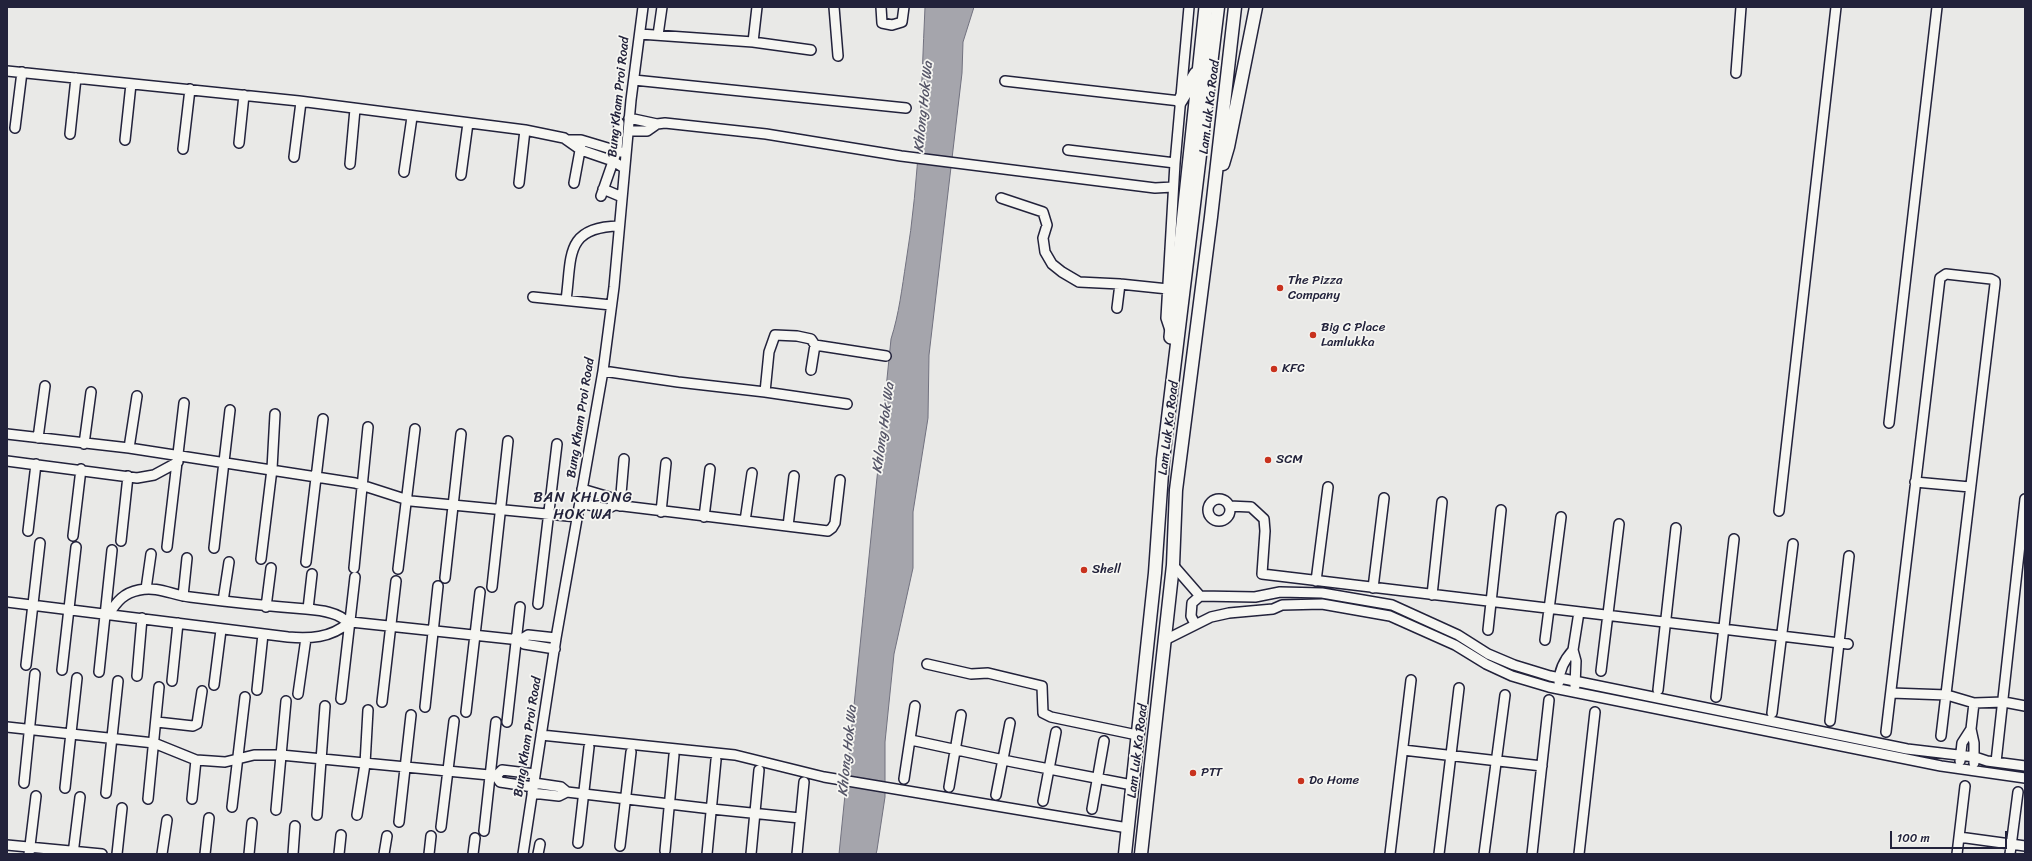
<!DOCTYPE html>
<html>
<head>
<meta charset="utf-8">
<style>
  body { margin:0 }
  #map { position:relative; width:2032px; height:861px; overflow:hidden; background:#e9e9e7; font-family:Sriracha,sans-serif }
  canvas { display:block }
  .frame { position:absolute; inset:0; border:8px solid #22223b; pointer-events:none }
  .scale { position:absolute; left:1890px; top:831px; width:117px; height:18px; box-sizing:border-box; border:2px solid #22223b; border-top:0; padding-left:5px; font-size:12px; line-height:14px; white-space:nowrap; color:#22223b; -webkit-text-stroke:3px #f6f6f2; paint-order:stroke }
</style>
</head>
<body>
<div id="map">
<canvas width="2032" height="861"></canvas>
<div class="frame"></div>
<div class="scale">100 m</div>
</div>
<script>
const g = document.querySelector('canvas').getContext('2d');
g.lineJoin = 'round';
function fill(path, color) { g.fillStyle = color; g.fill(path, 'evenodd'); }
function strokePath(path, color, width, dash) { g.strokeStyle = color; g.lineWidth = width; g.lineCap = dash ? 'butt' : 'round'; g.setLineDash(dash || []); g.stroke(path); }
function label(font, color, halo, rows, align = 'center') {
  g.font = font + ' Sriracha,sans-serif'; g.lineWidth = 3.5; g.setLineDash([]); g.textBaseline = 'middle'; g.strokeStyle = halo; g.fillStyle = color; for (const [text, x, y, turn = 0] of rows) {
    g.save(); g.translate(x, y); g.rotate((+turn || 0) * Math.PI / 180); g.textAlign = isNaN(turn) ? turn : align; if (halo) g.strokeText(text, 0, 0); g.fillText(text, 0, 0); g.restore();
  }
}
const water = new Path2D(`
  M925 7H974L963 42 962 73 929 355 928 418 913 512V568L894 654 885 742V797L877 850 876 854H839L891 339C899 314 902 288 906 262 920 178 921 92 925 7Z`);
fill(water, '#a5a5ac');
strokePath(water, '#71717f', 1);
const minor = new Path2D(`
  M834 7 838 56
  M881 7 882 23 892 25 902 22 904 7
  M640 34 753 42 811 50
  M658 35 662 7
  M753 42 757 7
  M7 71 299 101 525 130 564 138 581 150 613 161 624 168
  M1736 73 1741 7
  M634 80 906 108
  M1005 81 1180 101
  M629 118 657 124 665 123 766 134 901 156 1155 188 1173 187
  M15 128 22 72
  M628 131H647L657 124
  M70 134 76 78
  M125 140 131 84
  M568 140H581L621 152
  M239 143 244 95
  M183 149 190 89
  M1068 150 1175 163
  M294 157 301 102
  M350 164 355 109
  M404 172 412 117
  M461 175 468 123
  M519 183 525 130
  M574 183 581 145
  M603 189 622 197
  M601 196 617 150 619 123
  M1001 198 1043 212 1047 225 1043 238 1045 252 1052 264 1062 272 1079 282 1120 284 1168 289
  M533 297 611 305
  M566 300C572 257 564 227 619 226
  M1117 308 1120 284
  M1170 330 1166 318 1175 163 1189 7
  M811 370 815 345
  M603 371 678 382 765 392 769 352 775 335 797 336 811 339 815 345 886 356
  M765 392 847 404
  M1889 423 1937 7
  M7 434 129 448 355 483 411 501 578 517
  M38 438 45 386
  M84 444 91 392
  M129 448 137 396
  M7 461 137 478 154 475 178 462
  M1915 482 1970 487
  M582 489 609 497 615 505
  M1208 510a11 11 0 1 1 22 0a11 11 0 1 1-22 0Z
  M580 503 607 509 615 505 828 531 832 528 835 523 840 480
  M620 506 624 459
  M1229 506 1251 507 1264 519 1265 531 1262 574 1848 644
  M1779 511 1836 7
  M661 512 666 463
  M704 517 710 469
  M745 521 752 473
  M788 526 794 476
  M28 531 36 464
  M73 536 81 469
  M121 541 128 476
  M167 547 184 403
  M214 548 230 410
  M261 559 272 469 275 414
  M306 562 323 419
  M1173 565 1200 596 1255 597 1280 592 1322 593 1392 605 1458 635 1488 654 1514 665 1550 676 1907 749 1975 757 1987 761 2025 766
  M354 568 368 427
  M398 569 415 429
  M445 578 461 434
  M1316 581 1328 487
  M492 587 508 441
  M1373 588 1384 498
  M146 589 151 554
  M1432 595 1442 502
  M183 596 187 558
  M223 601 229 562
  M7 602 288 637C309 639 331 638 348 623
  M538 604 557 444
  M266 607 271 568
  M308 609 312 574
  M109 614C117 601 124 593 139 590 158 586 172 595 190 597 229 602 267 606 306 609 320 610 339 612 348 623L351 622 520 640 524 644 555 649
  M1195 624 1191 616 1192 603 1200 596
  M1488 630 1501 510
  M520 640 528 635 556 638
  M1165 640 1211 617 1229 613 1273 609 1282 605 1322 604 1390 616 1455 645 1486 664 1512 676 1549 687 1941 766 2025 778
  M1545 640 1561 517
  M927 664 971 674 988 673 1042 686 1043 713 1051 717 1137 735
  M26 665 40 543
  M62 670 76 547
  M1601 671 1619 524
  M99 672 112 550
  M137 676 142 618
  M172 681 178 623
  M1559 682C1559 670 1565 659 1573 650
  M214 685 221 630
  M1575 686 1576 661 1573 650 1579 612
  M257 690 263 634
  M1658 690 1676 528
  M1891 693 1947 695 1974 703 2004 702 2025 706
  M298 694 306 638
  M1716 697 1734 539
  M341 699 355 577
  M382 702 396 581
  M425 707 438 586
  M466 712 480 592
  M1772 713 1793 544
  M1830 721 1849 556
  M157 722 193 726 197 724 202 691
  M507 722 520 607
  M7 727 154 743 196 760 211 761 225 762 254 755H281L489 775 496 776 502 770 535 774
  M1886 732 1940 278 1946 274 1991 279 1995 281V284L1941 736
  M541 735 735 755 824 777 1128 828
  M911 740 1013 762 1132 785
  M1403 750 1542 766
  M1960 761 1962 743 1971 729
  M1996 762 2025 499
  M1974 763V743L1971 729 1974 703
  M496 776 500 782 533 787
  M904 779 915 706
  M24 783 35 674
  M534 783 561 787 567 792 712 809 800 818
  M949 787 961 715
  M65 788 77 678
  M106 793 118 681
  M532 793 559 796 567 792
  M996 795 1010 723
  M148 799 159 687
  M192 799 196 760
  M1043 801 1056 732
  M232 807 245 697
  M1092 809 1104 741
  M276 810 286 701
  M317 815 325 706
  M357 815 365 764 368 710
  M399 822 411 715
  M441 827 454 721
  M484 831 496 722
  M1959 837 2025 846
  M578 843 589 747
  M7 845 102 854
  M620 846 631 752
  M665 851 674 755
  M29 854 36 796
  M73 854 80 797
  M117 854 122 808
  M162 854 167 820
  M205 854 209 818
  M249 854 252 823
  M293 854 295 826
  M339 854 341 835
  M384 854 387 836
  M429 854 431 836
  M473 854 475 838
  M523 854 556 638 603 371 614 287 631 100 643 7
  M538 854 540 844
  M707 854 716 760
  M751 854 759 770
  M797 854 804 782
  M1390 854 1411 680
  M1439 854 1459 688
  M1484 854 1505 695
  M1532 854 1549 700
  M1579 854 1595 712
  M1957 854 1965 786
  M2010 854 2018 792`);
const major = new Path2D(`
  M1223 164 1228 147 1256 7
  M1125 854 1155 573 1163 459 1218 7
  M1141 854 1173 565 1176 490 1211 217 1235 7`);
const highway = new Path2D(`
  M1180 101 1196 74
  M1171 337 1206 7`);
strokePath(minor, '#22223b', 12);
strokePath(major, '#22223b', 15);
strokePath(highway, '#22223b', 16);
strokePath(minor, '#f6f6f2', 9);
strokePath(major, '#f6f6f2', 12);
strokePath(highway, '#f6f6f2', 13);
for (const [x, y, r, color] of [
  [1280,288,4,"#c8321e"],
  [1313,335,4,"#c8321e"],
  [1274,369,4,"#c8321e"],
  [1268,460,4,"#c8321e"],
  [1084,570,4,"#c8321e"],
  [1193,773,4,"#c8321e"],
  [1301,781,4,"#c8321e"]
]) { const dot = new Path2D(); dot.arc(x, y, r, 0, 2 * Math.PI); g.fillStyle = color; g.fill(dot); strokePath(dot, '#f6f6f2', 1.5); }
label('13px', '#22223b', '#f6f6f2', [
  ["Bung Kham Proi Road",619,97,-84],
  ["Lam Luk Ka Road",1210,107,-83],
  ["Bung Kham Proi Road",581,418,-81],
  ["Lam Luk Ka Road",1169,428,-83],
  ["Bung Kham Proi Road",528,737,-81],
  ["Lam Luk Ka Road",1138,751,-83]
]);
label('13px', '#22223b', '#f6f6f2', [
  ["The Pizza",1288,281],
  ["Company",1288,296],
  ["Big C Place",1321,328],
  ["Lamlukka",1321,343],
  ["KFC",1282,369],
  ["SCM",1276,460],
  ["Shell",1092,570],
  ["PTT",1201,773],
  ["Do Home",1309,781]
], 'left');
label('italic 14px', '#565668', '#f6f6f2', [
  ["Khlong Hok Wa",924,107,-84],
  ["Khlong Hok Wa",884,428,-82],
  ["Khlong Hok Wa",848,751,-84]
]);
g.letterSpacing = '1px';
label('15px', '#22223b', '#f6f6f2', [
  ["BAN KHLONG",583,498],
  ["HOK WA",583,515]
]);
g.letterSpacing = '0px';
</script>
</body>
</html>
